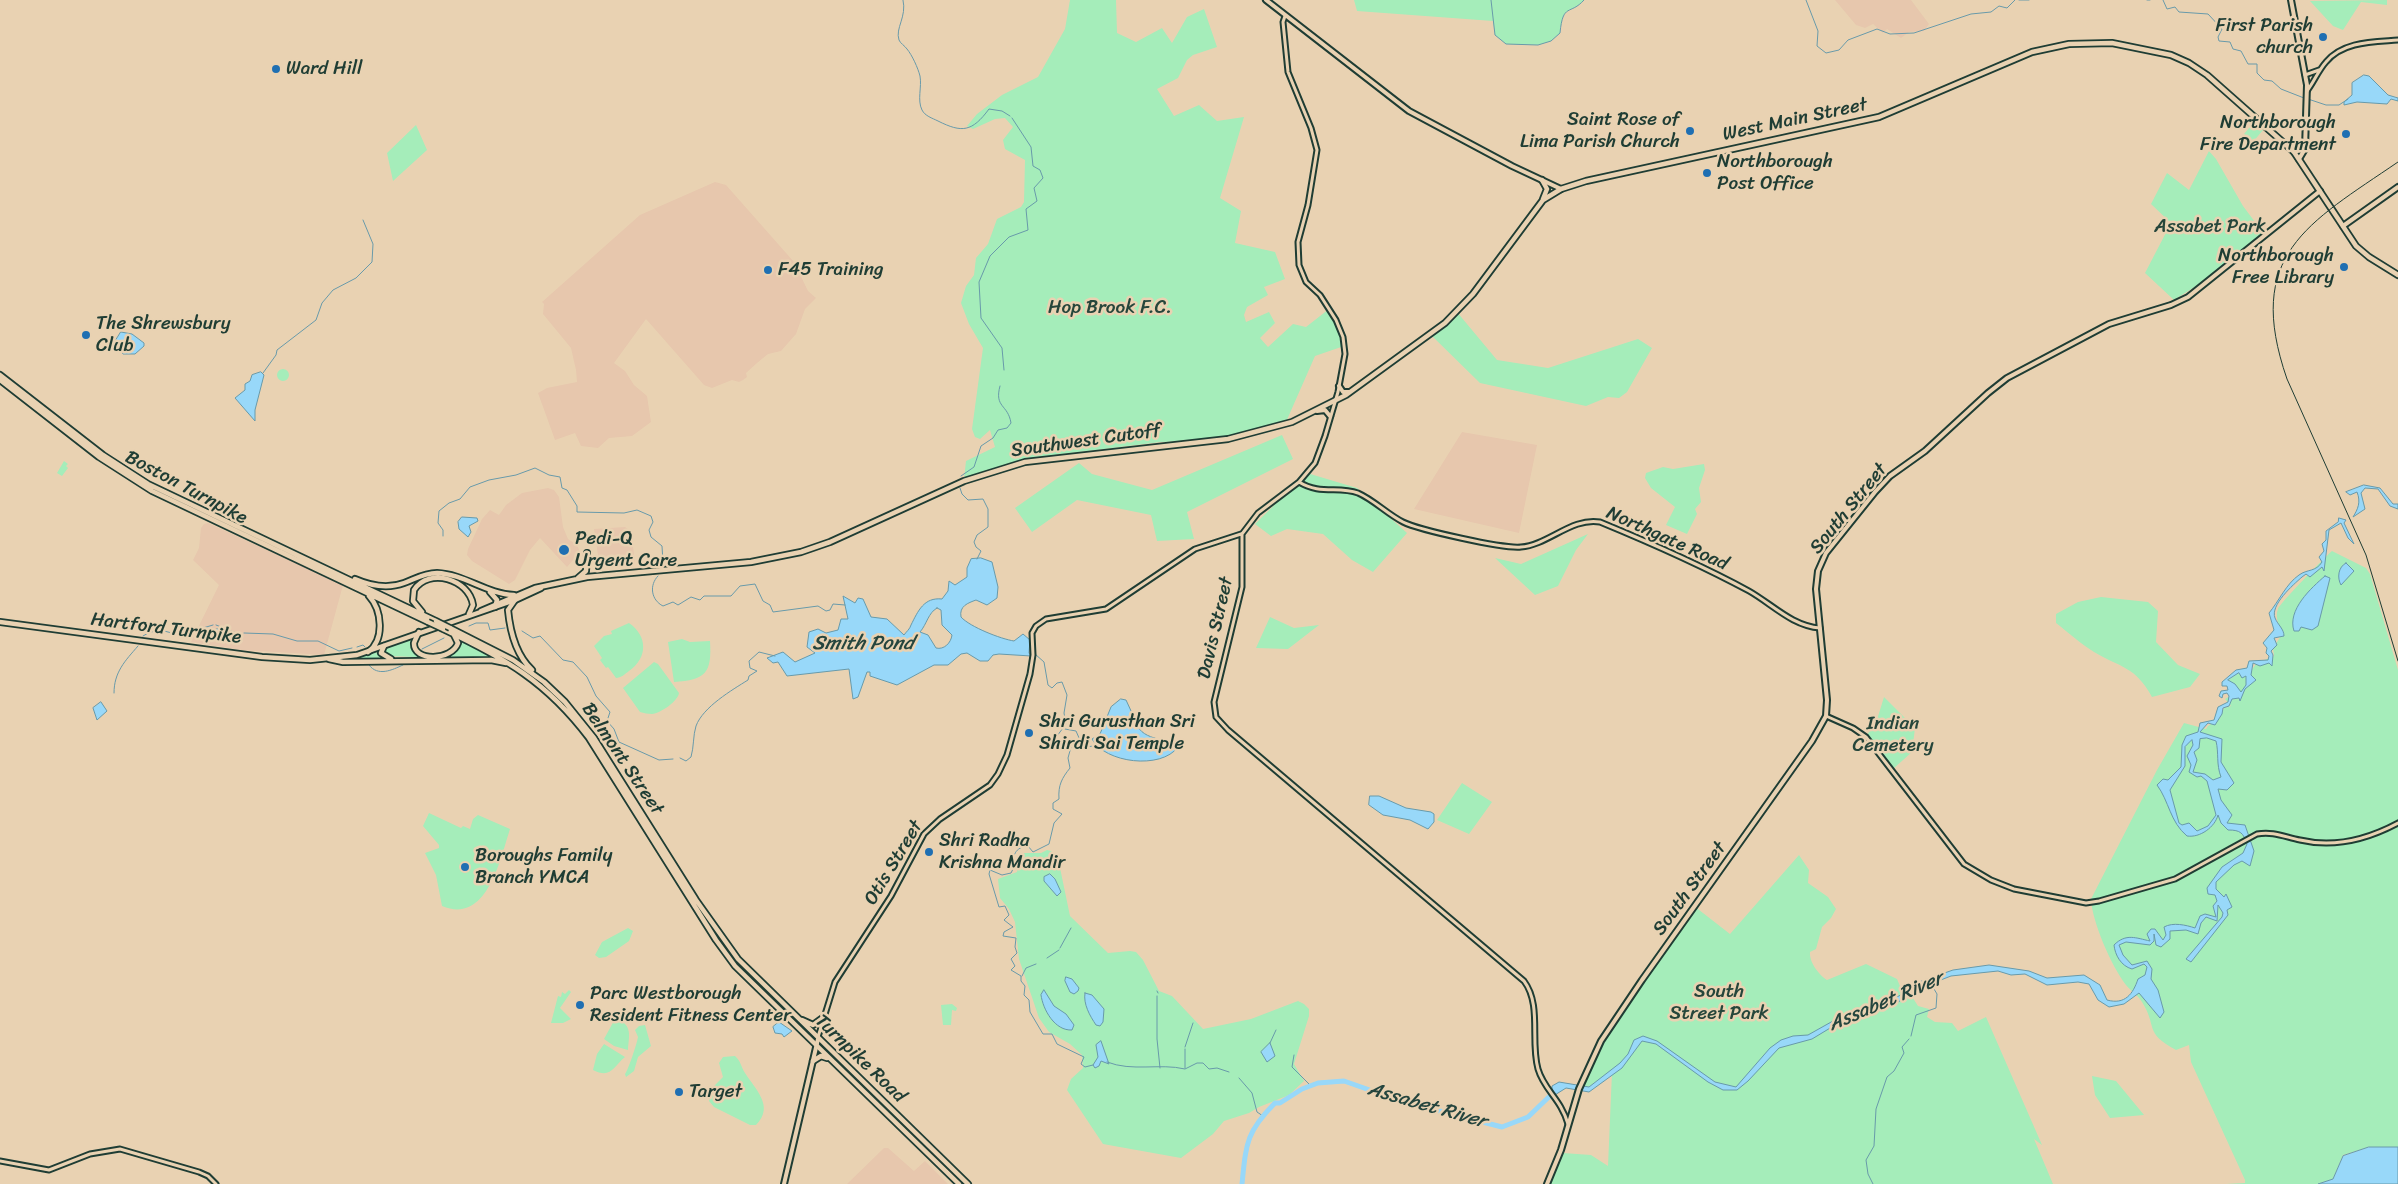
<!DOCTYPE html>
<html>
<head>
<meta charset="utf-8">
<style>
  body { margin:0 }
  canvas { display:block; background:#e9d2b2 }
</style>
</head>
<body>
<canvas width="2398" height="1184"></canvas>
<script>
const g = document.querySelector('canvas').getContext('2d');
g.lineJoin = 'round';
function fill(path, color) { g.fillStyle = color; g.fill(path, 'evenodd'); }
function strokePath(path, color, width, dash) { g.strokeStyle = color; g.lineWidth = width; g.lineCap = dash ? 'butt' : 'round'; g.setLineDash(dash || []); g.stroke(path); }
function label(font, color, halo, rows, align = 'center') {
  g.font = font + ' Sriracha,sans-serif'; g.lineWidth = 5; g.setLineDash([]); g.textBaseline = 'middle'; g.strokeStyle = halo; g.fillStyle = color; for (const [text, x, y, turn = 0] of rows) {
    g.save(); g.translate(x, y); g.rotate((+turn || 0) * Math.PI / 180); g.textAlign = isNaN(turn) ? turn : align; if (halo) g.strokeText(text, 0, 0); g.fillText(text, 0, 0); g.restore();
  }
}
fill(new Path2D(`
  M1835 0H1911L1929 24 1924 31 1909 32 1901 38 1887 29 1883 33 1873 24 1865 28 1856 25Z
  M715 182 726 185 794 262 808 291 816 298 805 309 796 334 781 351 768 354 757 363 746 373 747 377 743 380 739 382 732 380 712 388 704 385 646 319 614 363 625 371 634 385 647 396 651 422 632 436 609 438 598 448 581 446 575 433 555 440 538 393 547 388 577 382 576 370 571 348 543 314 544 304 542 302 640 215Z
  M1462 432 1537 445 1519 533 1414 509Z
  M548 488 554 490 559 497 563 527 568 539 577 545 580 552 567 567 540 538 530 550 515 580 509 584 472 561 467 555 468 549 482 519 490 510 499 515 506 505 522 493Z
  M208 523 343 585 324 655 242 650 191 642 219 585 193 560 199 548 201 528 204 524Z
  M625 527 631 531 635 562 600 568 594 529Z
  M884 1148H888L914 1171 925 1161 948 1184H847Z`), '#e7c7ad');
fill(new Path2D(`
  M1070 0H1116L1117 33 1136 42 1162 28 1172 43 1187 17 1204 9 1217 47 1193 55 1187 60 1178 78 1157 89 1174 116 1199 105 1217 121 1244 117 1220 198 1241 211 1235 243 1275 252 1285 279 1264 287 1268 295 1247 307 1244 315 1246 322 1269 312 1275 323 1260 338 1268 347 1293 324 1306 327 1329 309 1340 332 1344 346 1315 356 1286 422 1268 429 1202 441 1161 442 1039 457 964 479 966 461 995 447 990 430 980 439 975 437 972 429 983 348 969 324 961 303 966 286 974 275 976 258 988 244 997 219 1021 207 1024 202 1025 160 1005 149 1003 140 1013 127 1005 118 995 119 973 129 967 126 977 114 1002 95 1038 77 1065 29Z
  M1354 0H1584C1570 16 1563 2 1560 33L1551 41 1538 45 1506 44 1495 35 1493 21 1357 11Z
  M2387 0V5L2361 2 2343 30 2333 26 2310 1Z
  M2254 122 2263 130 2253 142 2244 134Z
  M416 125 427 150 393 181 387 153Z
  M2209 151 2216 159 2243 206 2264 234 2207 279 2174 300 2145 273 2171 223 2151 204 2167 173 2189 190Z
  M1457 312 1497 360 1548 368 1638 339 1652 348 1627 392 1619 398 1608 397 1586 406 1480 383 1431 335Z
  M277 375a6 6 0 1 1 12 0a6 6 0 1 1-12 0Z
  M1282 435 1293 459 1187 512 1194 539 1157 541 1151 515 1077 500 1032 532 1015 508 1079 463 1092 474 1152 490Z
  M64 461 68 464 66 466 68 468 62 476 57 473Z
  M1704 464 1705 470 1699 488 1701 502 1695 509 1697 514 1687 534 1666 525 1675 507 1651 488 1645 478 1646 473 1663 467 1673 469Z
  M1307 473 1357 488 1407 533 1373 572 1352 560 1323 534 1287 529 1271 536 1255 524Z
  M1588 534 1576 550 1558 586 1535 595 1495 558 1521 564Z
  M2332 551 2366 568 2370 574 2398 670V1147H2369L2343 1155 2333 1179 2318 1184H2226L2245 1183V1180L2191 1062 2189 1045 2176 1050C2143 1032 2158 1027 2142 1002 2138 995 2131 991 2126 985 2112 967 2092 922 2091 899L2157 770 2184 723 2206 729 2208 726 2220 718 2224 708 2231 706 2225 699 2235 693 2228 691 2229 687 2232 688 2228 680 2240 672 2251 671 2256 664 2274 656 2273 648 2281 636C2281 626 2274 619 2278 609 2279 604 2329 553 2332 551Z
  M2101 597 2148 602 2158 611 2156 642 2178 665 2200 674 2190 687 2152 697C2135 666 2121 668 2094 652 2081 644 2069 633 2056 623V614L2078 602Z
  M1270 617 1294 628 1319 625 1288 649 1256 648Z
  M629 623C648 636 648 658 629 671 625 674 621 678 616 678L608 667 606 668 600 660 602 658 594 646 604 636 612 634 611 631Z
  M414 638 415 652 440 658 455 653 461 639 494 657C458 657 423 658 388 656L384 653 385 649Z
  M682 639 690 642 710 641C712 673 706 680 674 682L668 642Z
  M378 652 384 660 351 659Z
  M654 662 658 664 679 693C678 701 661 713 652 714 648 714 644 713 640 712L623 688Z
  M1884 697 1915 728 1912 752 1893 769 1866 736 1876 723Z
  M1462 783 1492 802 1469 834 1437 820Z
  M429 813 461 828 463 826 470 829 473 819 478 815 510 829C500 860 487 925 442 906L436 875 425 853 439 848V845L423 826Z
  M1047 850 1051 851 1059 863 1070 916 1108 953 1130 951 1136 952 1143 960 1159 991 1172 996 1203 1029 1251 1019 1298 1001 1304 1004 1309 1009V1016L1294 1064 1304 1081 1289 1095 1259 1107 1249 1113 1224 1121 1213 1134 1181 1158 1103 1144 1067 1090 1071 1079 1083 1068 1082 1055 1070 1044 1049 1032 1039 1018 1019 959 1015 922 1009 909 1000 898 998 879 1017 872 1019 856 1022 853H1041Z
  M1799 855 1809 870 1808 883 1828 897 1836 909 1831 918 1822 927 1816 949 1810 952C1809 962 1819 975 1827 980L1866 964 1897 979 1905 998 1911 995 1918 1006 1929 1009 1927 1017 1935 1022 1952 1023 1958 1031 1986 1017 2042 1145 2034 1139 2053 1184H1550L1563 1153 1591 1155 1608 1166 1612 1072 1589 1089H1579L1594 1054 1694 906 1730 934Z
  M628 928 633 931 629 941 606 957 599 958 595 955 602 942Z
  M569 990 571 992 560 1008 571 1019 563 1023H551L558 996 561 997 562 992 565 994Z
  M952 1004 957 1008 956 1011 952 1010 951 1025H943L941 1005Z
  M616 1017C633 1027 629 1034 628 1050L614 1046 604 1039Z
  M645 1025 651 1046 638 1057 634 1071 626 1077 625 1074C628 1071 637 1043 638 1037L635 1030 639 1026Z
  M604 1044 625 1057C613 1067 611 1079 593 1070L597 1054Z
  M735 1056C741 1061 741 1067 745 1073 755 1089 775 1106 756 1125H750L714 1107 709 1101 713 1087 723 1077 719 1063 723 1057Z
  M2092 1076 2116 1081 2144 1115 2110 1118 2095 1095Z`), '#a5edba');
const water = new Path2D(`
  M2364 75 2369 76 2388 95 2398 98V101L2391 99 2387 104 2357 102 2344 105V102L2352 95V83Z
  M121 332 132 334 144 343V346L135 354H123L116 340Z
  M261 372 264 375 255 410V421L235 398 245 390V384L250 381 252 375Z
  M2364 485 2380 488 2393 504H2398V509L2390 506 2378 489 2365 488 2361 493 2365 509 2353 517C2358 509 2361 502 2357 492L2350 495 2346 492Z
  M462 517 477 518 478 521 469 526 471 532 468 537 459 529 458 522Z
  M2339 518 2346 520 2344 523 2354 544 2348 538 2341 523 2329 530 2324 571 2322 567 2310 577 2306 574 2302 577C2293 585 2270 605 2275 618 2278 625 2284 629 2284 636L2274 638 2277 645 2271 651 2273 655 2272 666 2269 663 2260 666 2253 663 2251 675 2256 680 2245 689 2240 701 2239 698 2232 699 2229 706 2223 708 2222 714 2215 725 2208 723 2200 732 2222 739 2221 762 2234 783 2227 790 2218 789 2221 800 2232 815 2227 823 2245 825 2254 851 2250 866 2242 861 2234 865 2216 882V889L2224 897 2226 894 2232 907 2227 910 2228 915 2191 962 2186 959 2222 917 2223 913 2218 905 2217 921 2206 917 2201 923 2198 934 2186 930 2170 931V939L2161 947 2156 945 2154 934V941L2150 945 2126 942 2119 945 2123 955 2132 965 2147 961 2152 969 2151 979 2158 990 2164 1012 2160 1018 2139 993 2124 1004 2109 1007 2098 1000 2089 984 2078 982 2047 985 2025 974 2011 975 1998 971 1951 976 1928 985 1898 1002 1850 1016 1812 1039 1779 1048 1748 1081 1737 1090H1723L1708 1082 1656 1044 1642 1041 1622 1068 1589 1092 1566 1088 1550 1098 1548 1096 1552 1090V1086L1559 1082 1589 1087 1620 1063 1628 1054 1634 1040 1643 1036 1657 1041 1715 1082 1736 1087 1770 1048 1781 1040 1793 1036 1808 1035 1849 1012 1899 996 1919 982 1953 970 1989 965 2029 971 2047 978 2084 975 2100 985 2107 1000C2125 1005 2133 994 2138 979L2145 975 2147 967 2144 964 2132 969C2121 966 2115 955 2114 945 2126 933 2136 938 2150 941L2147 934 2151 929H2155L2163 940 2166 935 2164 927C2173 922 2186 925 2195 928L2200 916 2205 914 2216 917 2213 906 2217 901 2215 895 2208 894 2207 888 2222 867 2243 853 2247 844C2243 833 2241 830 2228 830L2221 823 2218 815C2215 827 2200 838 2187 836 2170 822 2169 801 2157 785L2163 779 2168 780 2181 767 2182 745 2186 736 2198 732 2200 723 2214 720 2218 707 2228 702 2229 696 2227 693 2223 694 2222 698 2219 696 2221 691 2228 690 2227 686H2222V682L2236 670 2247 668 2249 661 2268 660 2269 656 2266 653 2267 648 2263 643 2274 630 2269 613C2279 601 2286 584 2299 575 2307 569 2316 572 2322 562L2319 557 2324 551 2322 544 2326 540V531L2338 522ZM2239 673 2242 678 2246 676V685L2241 692 2235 684 2228 680ZM2207 738 2216 741C2219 753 2216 764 2221 777L2213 780 2205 774 2193 772 2197 760 2194 752 2199 748 2200 739ZM2192 740 2193 745 2187 756 2191 765 2189 772 2197 777 2201 776 2207 781 2216 815 2208 826 2197 831 2189 823 2182 825 2179 823 2170 790 2185 766V747Z
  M981 558 992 562 998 587 997 598 987 605 976 600C968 603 959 606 961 617 970 627 1001 639 1014 641L1023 634 1030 640 1029 653 1031 656 999 654 993 655 988 661H980L967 653 961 654 948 665H934L897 685 870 676V672H867L858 697 853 699 849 669 787 676 778 662 773 663 767 658 783 652 795 662 815 653 807 647 809 632 818 629 826 633 838 630 841 619H848L843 596 855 603 858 598 863 599 871 617 887 619 904 635C906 632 910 629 911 625 918 611 924 597 942 599L948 591 949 581 955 585 967 577V568L971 559ZM937 608 941 610 942 625 952 635C951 643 944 650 936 648L928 635 920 632C927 624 928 613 937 608Z
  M2346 563 2354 571 2341 585C2337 578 2338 567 2346 563Z
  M2325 576 2330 578 2318 626 2312 630 2301 627 2299 631H2294C2287 610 2311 588 2325 576Z
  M218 629 222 632 220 637 206 638 196 635Z
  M1121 699 1126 700 1132 713 1135 715C1136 741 1161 736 1178 747 1161 770 1105 763 1092 739L1100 734 1111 707Z
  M101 702 107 711 97 720 93 708Z
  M1370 796H1379L1406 808 1431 812 1434 814V822L1428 829 1410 820 1383 815 1369 805Z
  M1050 874 1055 879 1061 892 1057 896 1044 881V877Z
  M1066 977 1072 979 1079 988 1078 991 1074 994 1070 992 1065 981Z
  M1044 990 1054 1006 1066 1014 1074 1025 1072 1030C1055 1031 1043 1010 1041 995Z
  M1085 993 1092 995 1104 1009 1103 1022 1100 1026 1096 1025C1090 1016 1083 1004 1085 993Z
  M779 1022 792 1031 784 1037 782 1034 775 1033 773 1027Z
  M1101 1041 1109 1064 1101 1061 1099 1066 1095 1068 1093 1065 1098 1057 1096 1045Z
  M1270 1043 1275 1056 1267 1062 1261 1052Z
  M2369 1147H2398V1184H2318L2333 1179 2343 1156Z`);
fill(water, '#98d8f9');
strokePath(water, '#689aaa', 1);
strokePath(new Path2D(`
  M903 0C907 17 895 28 899 40 900 43 905 46 907 49 912 55 918 68 920 76 922 87 917 100 922 110 925 116 932 118 938 121 962 133 972 132 989 109L1002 111 1010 116
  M1491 0 1495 35 1506 44 1538 45 1551 41 1560 33C1563 2 1570 16 1584 0
  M1806 0 1818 31 1817 46 1826 53 1839 50 1848 40 1877 29 1890 34 1914 33 1971 14 1991 12 1999 6 2007 8 2015 0
  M2019 0H2029
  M2147 0H2150
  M2163 0 2167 9 2175 7 2179 12 2208 14 2222 29 2218 37 2219 41 2230 42 2233 49 2241 51 2248 64H2257V73L2264 80 2272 81 2281 89 2304 98
  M2308 99 2326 105H2339L2348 99
  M1004 370 1002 348 981 318 979 282 990 256 1009 237 1028 230 1026 209 1037 201 1034 188 1043 178 1040 170 1033 166 1031 147 1012 118
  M263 373 276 355 277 350 316 320 322 303 333 290 356 278 372 262 373 244 363 220
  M961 476 974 467 981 446 993 438 998 430 1007 428 1011 423C1008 404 994 408 1000 386
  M960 488 962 494 968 500 983 499 988 509V527L977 535 974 542 976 547 981 551 977 559
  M443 536V530L438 523 439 511 449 503 460 499 470 487 489 480 516 475 535 468 549 475 560 477 562 488 567 490 577 506V512L624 513 637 510 651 516 653 522 649 530 651 537 662 546 663 563
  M658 576C649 585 651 600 663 606L673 602 678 605 691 597 700 600 704 596H731L740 586 755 584 763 601 770 605 773 612 818 606 826 611 830 610 833 604 845 605
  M216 625 234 632
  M469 626 476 623H488L490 630 505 628
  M164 631 180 635 213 625
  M522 631 533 638 540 636 563 660 573 662 587 677 596 696 610 712 607 721 614 729 619 742 659 760 673 759
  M244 633 273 634 297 641H318L339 651 352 648
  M143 636 150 632 159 631
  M357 647 363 645 365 647
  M422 649 444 638
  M1035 654 1044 662 1048 685 1052 688 1057 683 1062 682 1067 695 1064 713 1066 724 1057 736 1056 743 1060 746 1071 747 1068 758 1070 768C1062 778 1058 785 1059 799L1053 803V809L1062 814 1054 823 1049 844 1033 852 1028 846C1015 847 1012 856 1014 867L1011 873 1002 875 990 870 989 874 999 907 1005 906 1009 915 1004 920 1013 927 1004 932 1003 936 1016 938 1015 947 1017 953 1011 959 1015 966 1011 970 1021 976V981L1025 986 1024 995 1029 1000 1030 1012 1043 1034H1052L1057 1044 1084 1057 1081 1064 1085 1067 1093 1065
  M369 665C378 677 392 670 403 665
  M114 693C114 672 125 661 138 646
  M1065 729 1076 731 1083 747 1095 746
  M680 758 686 761 691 757C694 747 693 735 696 726 703 707 732 690 748 680L749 676 757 671 750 668 749 661 759 652 775 656
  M1060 948 1071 928
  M1047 958 1059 950
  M1022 976 1026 968 1036 964
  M1157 991 1158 993
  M1157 996V1039L1160 1068
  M1911 1036 1916 1015 1936 1008 1937 994 1931 984
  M1270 1043 1276 1030
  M1185 1047 1193 1023
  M1185 1049V1068
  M1294 1055 1292 1067 1311 1086
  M1107 1062C1132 1072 1160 1063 1185 1069L1197 1063H1203L1209 1069 1217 1068 1229 1072
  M1239 1078 1252 1093 1257 1112 1263 1116
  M1873 1184 1868 1174 1866 1160 1874 1146 1876 1109 1887 1077 1894 1071 1904 1053 1902 1047 1909 1039`), '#689aaa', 1);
strokePath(new Path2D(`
  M1242 1184C1246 1144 1246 1132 1275 1103H1280L1302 1089 1318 1083 1344 1081 1401 1101 1502 1127 1528 1117 1554 1092`), '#98d8f9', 5);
const tertiary = new Path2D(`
  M1285 16 1283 22 1288 72 1311 128 1317 150 1308 205 1298 242 1299 265 1306 282 1320 295 1336 320 1343 337 1345 354 1338 392 1325 436 1315 463 1299 482 1258 513 1242 534V587L1214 702 1216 717 1228 730 1524 981C1542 1005 1530 1041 1538 1069 1544 1090 1561 1099 1568 1124
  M2305 75 2319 70
  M2307 91C2314 82 2318 71 2326 62 2343 41 2374 42 2398 40
  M1299 482C1320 495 1338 486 1358 493 1374 500 1387 514 1403 522 1419 530 1504 549 1521 547 1548 545 1572 517 1600 522 1651 543 1701 565 1749 591 1772 604 1792 626 1820 628
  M1826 716 1853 728 1866 737 1964 864 1991 880 2014 889 2086 903 2099 901 2175 879 2257 834C2273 831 2285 837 2300 840 2334 848 2368 839 2398 823
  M818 1037 835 982 891 896 924 834 940 819 990 785 998 774 1007 755 1030 674 1033 655 1032 633 1036 626 1046 619 1106 609 1195 549 1241 534
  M0 1161 49 1170 90 1154 120 1149 199 1172 208 1176 216 1184`);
const secondary = new Path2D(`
  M1266 0 1409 111 1512 166 1561 189
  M2291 0 2307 85 2305 149 2299 159
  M2294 152 2300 150 2305 144
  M2343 226 2398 187
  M1339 386 1343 392H1349
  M1317 411 1325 410 1330 416
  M784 1184 818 1039
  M1547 1184 1561 1150 1579 1089 1601 1041 1642 980 1812 741 1826 716 1827 700 1816 589 1818 571 1826 553 1875 492 1890 476 1925 451 1988 393 2007 378 2109 324 2171 305 2188 297 2320 191`);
const primary = new Path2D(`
  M1542 180 1547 189 1543 199
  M578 578 586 571 587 553
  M481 611 535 588 587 577 751 562 801 552 830 542 964 481 1025 462 1228 439 1292 422 1346 395 1445 323 1473 294 1543 200 1561 189 1586 181 1879 117 2032 52 2069 44 2112 43 2171 55 2189 63 2207 75 2294 152 2356 246 2369 257 2398 275
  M0 622 262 657 310 660 357 655 515 600 541 588`);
const trunk = new Path2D(`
  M0 375 103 455 148 484 436 621
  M0 380 99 457 152 491 428 622
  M355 579C371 586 388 589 404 583 415 579 424 573 437 573 464 574 487 594 514 595
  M490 592 497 600 495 607
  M515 600 508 610C510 631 516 655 532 670
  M422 612 413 601 414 590C429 567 469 579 473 605L469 614
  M450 628 513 660 544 682 565 702 594 738 696 900 738 959 968 1184
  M443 629C506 659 546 681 589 738L716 940 735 966 959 1184
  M419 632C417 636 415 640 414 643 413 662 452 661 458 643L454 635
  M384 646 381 653 391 659
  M368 652C385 640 382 610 369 596
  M329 659 343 662 491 660 506 663
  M802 1020 813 1025 824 1017
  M813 1061 821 1056 827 1058`);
strokePath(tertiary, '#1f3d34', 7);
strokePath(secondary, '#1f3d34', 8);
strokePath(primary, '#1f3d34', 8);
strokePath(trunk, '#1f3d34', 8);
strokePath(tertiary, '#e9d2b2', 3);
strokePath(secondary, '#e9d2b2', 4);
strokePath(primary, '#e9d2b2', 4.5);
strokePath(trunk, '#e9d2b2', 4.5);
strokePath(new Path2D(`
  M2398 162C2307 224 2244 255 2287 379L2366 555 2398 661`), '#1f3d34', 1);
const trunkBridge = new Path2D(`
  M436 621 450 628
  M428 622 443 629`);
strokePath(trunkBridge, '#1f3d34', 8, []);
strokePath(trunkBridge, '#e9d2b2', 4.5);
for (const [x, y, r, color] of [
  [2323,37,5,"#1f6fb2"],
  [276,69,5,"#1f6fb2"],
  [1690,131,5,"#1f6fb2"],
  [2346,134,5,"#1f6fb2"],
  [1707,173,5,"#1f6fb2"],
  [2344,267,5,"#1f6fb2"],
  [768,270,5,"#1f6fb2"],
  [86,335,5,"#1f6fb2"],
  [564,550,6,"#1f6fb2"],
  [1029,733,5,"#1f6fb2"],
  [929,852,5,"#1f6fb2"],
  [465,867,5,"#1f6fb2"],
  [580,1005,5,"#1f6fb2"],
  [679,1092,5,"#1f6fb2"]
]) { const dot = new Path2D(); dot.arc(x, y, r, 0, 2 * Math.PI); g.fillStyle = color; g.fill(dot); strokePath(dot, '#e9d2b2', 2); }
label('19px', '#1f3d34', '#e9d2b2', [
  ["First Parish",2313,26,"right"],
  ["church",2313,48,"right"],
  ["Ward Hill",286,69],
  ["Saint Rose of",1680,120,"right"],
  ["Lima Parish Church",1680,142,"right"],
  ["Northborough",2336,123,"right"],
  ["Fire Department",2336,145,"right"],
  ["Northborough",1717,162],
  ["Post Office",1717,184],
  ["Northborough",2334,256,"right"],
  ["Free Library",2334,278,"right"],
  ["F45 Training",778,270],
  ["The Shrewsbury",96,324],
  ["Club",96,346],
  ["Pedi-Q",575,539],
  ["Urgent Care",575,561],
  ["Shri Gurusthan Sri",1039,722],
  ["Shirdi Sai Temple",1039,744],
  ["Shri Radha",939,841],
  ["Krishna Mandir",939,863],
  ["Boroughs Family",475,856],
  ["Branch YMCA",475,878],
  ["Parc Westborough",590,994],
  ["Resident Fitness Center",590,1016],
  ["Target",689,1092]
], 'left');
label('19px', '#1f3d34', '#e9d2b2', [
  ["West Main Street",1795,120,-12],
  ["Southwest Cutoff",1086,441,-8],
  ["Boston Turnpike",186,488,28],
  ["South Street",1849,509,-51],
  ["Northgate Road",1667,539,24],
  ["Davis Street",1216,628,-77],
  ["Hartford Turnpike",166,629,7],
  ["Belmont Street",622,759,56],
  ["Otis Street",894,863,-59],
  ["South Street",1690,889,-54],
  ["Turnpike Road",860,1059,44]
]);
label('19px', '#26463b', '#e9d2b2', [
  ["Assabet Park",2210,227],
  ["Hop Brook F.C.",1110,308],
  ["Indian",1893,724],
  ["Cemetery",1893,746],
  ["South",1719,992],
  ["Street Park",1719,1014]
]);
label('italic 20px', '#25453e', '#e9d2b2', [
  ["Smith Pond",863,644],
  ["Assabet River",1886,1002,-23],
  ["Assabet River",1427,1106,16]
]);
</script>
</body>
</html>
